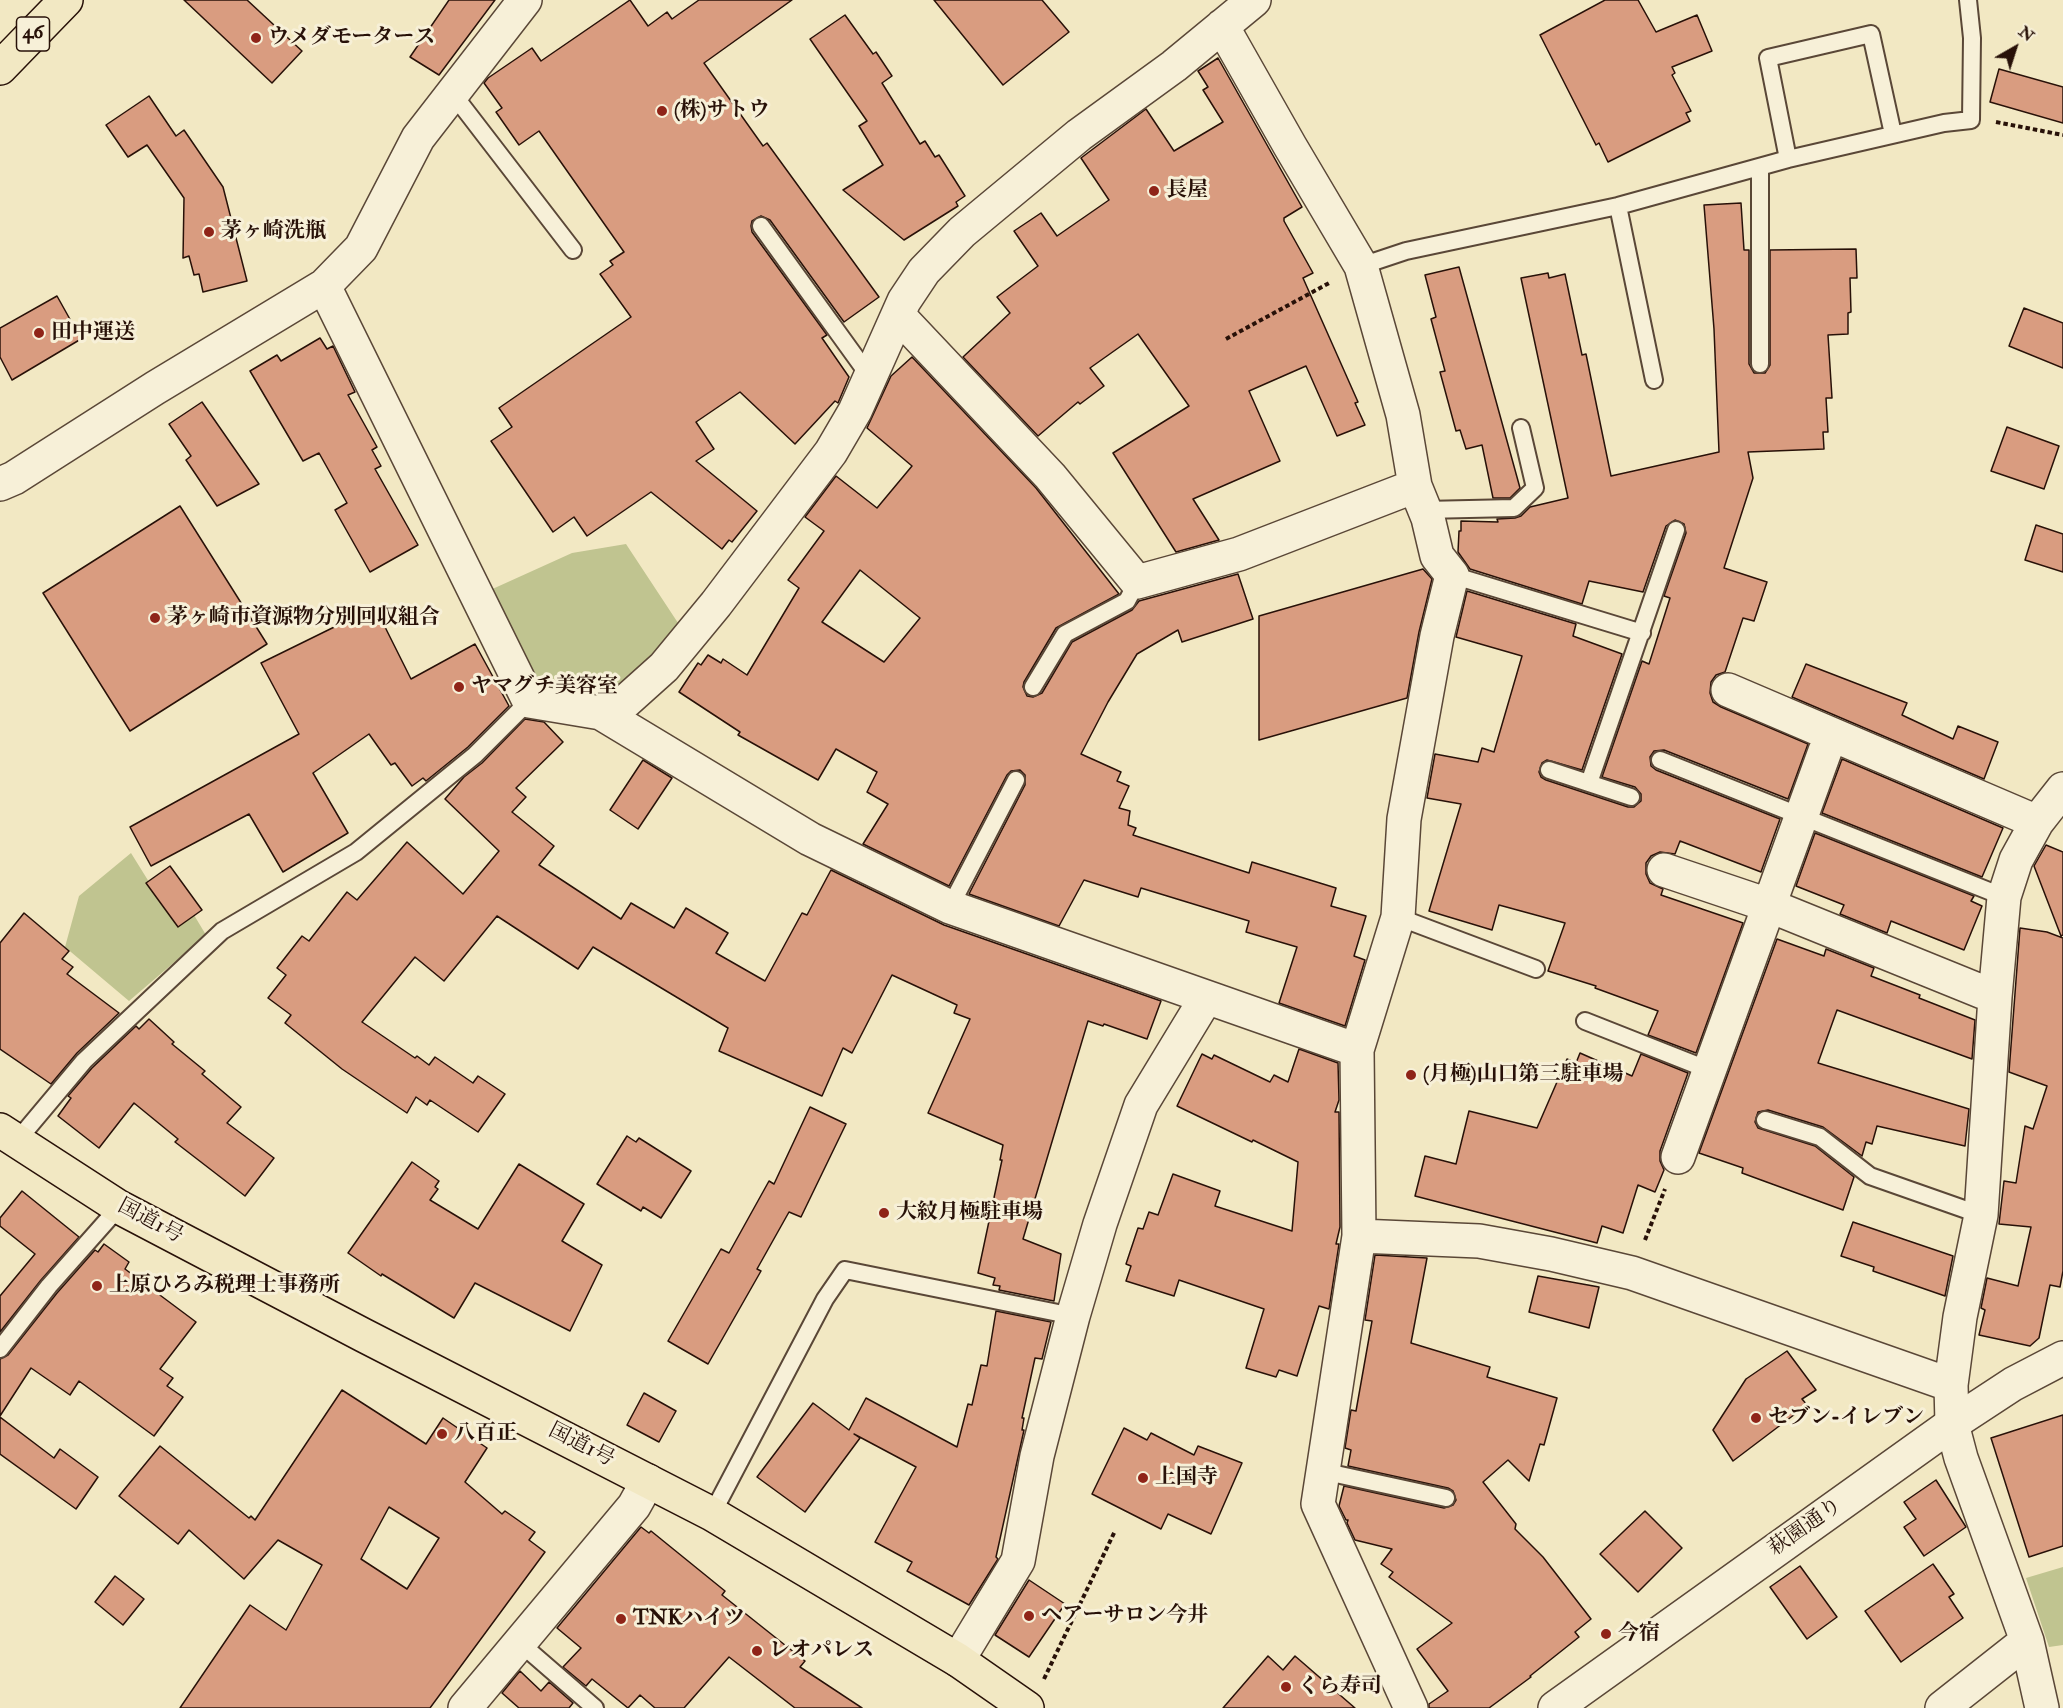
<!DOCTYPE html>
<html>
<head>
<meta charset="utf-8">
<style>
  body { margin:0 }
  #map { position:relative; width:2063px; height:1708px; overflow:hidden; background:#f2e8c3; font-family:"IM FELL Double Pica",serif }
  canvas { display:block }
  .north { position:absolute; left:1985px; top:18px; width:60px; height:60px; -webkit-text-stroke:4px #f7f0d8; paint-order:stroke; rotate:39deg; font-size:16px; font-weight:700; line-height:24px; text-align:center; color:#281108 }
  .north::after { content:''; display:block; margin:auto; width:21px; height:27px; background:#281108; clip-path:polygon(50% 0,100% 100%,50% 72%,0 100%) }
</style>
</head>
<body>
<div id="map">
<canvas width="2063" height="1708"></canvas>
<div class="north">N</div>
</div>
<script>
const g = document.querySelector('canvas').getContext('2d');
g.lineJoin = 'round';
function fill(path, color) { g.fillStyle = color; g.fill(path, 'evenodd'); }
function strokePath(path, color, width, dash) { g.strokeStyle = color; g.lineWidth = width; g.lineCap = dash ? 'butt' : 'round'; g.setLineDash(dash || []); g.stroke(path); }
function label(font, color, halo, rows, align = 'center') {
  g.font = font + ' "IM FELL Double Pica","Noto Serif JP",serif'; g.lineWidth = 6; g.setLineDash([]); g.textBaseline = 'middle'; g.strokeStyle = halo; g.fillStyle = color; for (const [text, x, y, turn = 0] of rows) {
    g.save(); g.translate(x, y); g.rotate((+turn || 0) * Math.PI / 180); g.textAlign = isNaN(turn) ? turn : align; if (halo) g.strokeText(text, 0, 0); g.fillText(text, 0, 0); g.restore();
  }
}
fill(new Path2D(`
  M626 544 682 629 601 713 529 701 477 596 572 553Z
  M131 853 177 927 194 915 206 935 129 1001 65 947 79 896Z
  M2063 1567V1645L2049 1647 2026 1578Z`), '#c0c490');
const building = new Path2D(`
  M184 0H247L302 51 272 83Z
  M449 0H495L439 75 410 57Z
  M630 0 648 26 667 12 672 19 699 0H792L704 63 763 146 767 143 879 297 844 322 770 220 761 216 752 221 751 226 752 232 827 335 822 338 849 377 838 403 835 401 795 444 740 392 696 422 714 449 696 461 757 511 732 542 729 540 722 549 651 492 587 536 574 517 553 532 491 441 512 427 499 408 631 317 600 274 613 265 610 261 624 252 539 131 519 145 496 112 502 108 484 83 488 78 532 48 541 61Z
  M934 0H1042L1069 32 1003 85Z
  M1605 0H1638L1656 32 1697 15 1712 51 1672 67 1675 73 1672 75 1691 111 1686 113 1690 121 1608 162 1599 143 1596 145 1540 35Z
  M845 15 873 54 876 52 892 76 882 83 920 144 925 141 935 157 939 155 965 196 956 202 958 206 904 240 843 190 883 165 859 126 867 121 810 39Z
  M1218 58 1302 207 1284 218V221L1313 273 1303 278 1358 402 1355 403 1365 425 1337 436 1306 366 1249 391 1280 461 1193 499 1219 540 1176 552 1113 453 1189 406 1138 334 1090 368 1104 386 1080 404 1078 402 1038 436 963 357 1010 313 997 297 1038 266 1014 231 1041 213 1057 236 1109 200 1081 158 1146 109 1174 151 1223 122 1203 90 1208 87 1198 71Z
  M1999 69 2063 87V123L1990 102Z
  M149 96 176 136 184 130 223 187 247 281 203 292 199 274 194 275 189 256 183 258 184 198 147 145 128 157 106 125Z
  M1741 203 1744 250H1749V364L1754 373H1765L1770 365V250L1856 249 1857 278H1850L1851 312 1848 313V334L1828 335 1832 398H1826L1828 432H1823L1824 449 1748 452 1753 478 1724 568 1767 582 1754 621 1743 618 1725 672 1716 675 1711 682 1710 693 1713 702 1721 707 1808 744 1788 799 1664 750 1654 751 1650 757 1651 766 1656 770 1780 819 1761 872 1680 841 1675 854 1660 852 1651 856 1646 863V874L1650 883 1663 889 1661 895 1743 923 1696 1053 1648 1035 1658 1011 1595 988 1596 986 1548 971 1565 923 1499 905 1492 930 1429 911 1461 804 1427 798 1435 754 1478 762 1482 748 1494 752 1522 656 1456 637 1467 591 1576 624 1573 636 1622 654 1582 770 1547 760 1542 763 1539 772 1541 777 1546 780 1628 807H1634L1641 801V794L1635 787 1602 777 1642 661 1649 664 1670 598 1664 596 1686 533 1684 524 1675 520 1666 526 1643 592 1589 581 1582 604 1470 569 1458 552 1459 531H1461V521L1498 522 1497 519 1515 518 1521 516 1530 507 1568 498 1521 278 1548 273 1549 278 1565 274 1582 355 1586 354 1611 476 1719 452 1714 329 1704 205Z
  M1459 267 1520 488 1510 498H1493L1482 445 1466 449 1460 430 1456 431 1440 372 1445 371 1431 319 1436 317 1425 275Z
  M57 296 81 339 12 380 0 357V328Z
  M2024 308 2063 323V368L2009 346Z
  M320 338 327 349 333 346 355 392 348 395 377 447 372 450 381 466 375 469 418 545 370 572 335 510 347 503 319 453 303 461 250 371 277 355 281 361Z
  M912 357 1036 488 1119 594 1056 628 1024 682 1023 687 1027 696 1033 697 1042 693 1072 642 1132 610 1139 601 1238 574 1253 619 1182 642 1178 630 1137 654 1108 702 1081 754 1121 772 1117 781 1129 786 1119 808 1130 811 1128 825 1136 828 1133 835 1249 873 1252 862 1336 888 1331 906 1366 916 1354 956 1365 960 1345 1026 1279 1003 1297 947 1246 932 1249 921 1141 888 1138 897 1084 880 1059 926 969 894 1025 785V775L1020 770 1011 771 1007 775 949 886 863 844 888 804 867 792 877 772 836 749 818 780 738 735 740 732 679 692 698 663 701 665 708 655 721 663 723 659 747 675 799 588 788 580 824 531 805 517 836 476 877 508 912 466 867 428 891 376ZM860 570 920 618 884 662 822 622Z
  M202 402 259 484 217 506 186 460 191 456 169 424Z
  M2007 427 2059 446 2044 489 1991 471Z
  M180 506 267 644 130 731 43 593Z
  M2036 525 2063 534V572L2025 560Z
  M1423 569 1432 579 1419 632 1407 698 1259 740V616Z
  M375 607 411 679 475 644 509 706 468 747 426 781 423 778 412 786 395 763 391 765 369 734 313 773 348 833 283 872 249 814 151 866 130 827 299 734 261 663Z
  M1806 664 1907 703 1902 715 1953 739 1958 726 1998 742 1984 779 1792 697Z
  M525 719 544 722 563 742 516 788 526 797 512 812 554 846 539 865 621 919 631 903 674 928 686 908 728 933 716 953 765 981 802 913 807 915 831 870 944 925 1161 1001 1147 1039 1104 1024 1103 1026 1088 1021 1023 1239 1061 1254 1054 1301 999 1290 1000 1286 993 1285 995 1278 978 1273 1002 1160H1000L1003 1145 928 1113 970 1019 954 1013 957 1005 892 975 852 1053 843 1048 822 1096 719 1051 728 1028 593 947 578 969 497 916 444 981 415 957 362 1022 415 1058 417 1056 429 1065 435 1057 473 1083 478 1076 505 1094 478 1132 430 1100 427 1105 416 1097 407 1113 342 1069 285 1023 291 1015 268 998 286 975 277 968 302 936 309 941 347 892 357 900 407 842 463 894 499 851 445 799 464 777 482 763Z
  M1842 759 2003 828 1982 877 1822 813Z
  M643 760 672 778 638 829 610 810Z
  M1815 833 1974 896 1971 901 1982 906 1964 950 1891 921 1887 933 1840 914 1844 905 1796 886Z
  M2046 845 2063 852V935L2061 936 2034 866Z
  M170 866 202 910 178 927 146 883Z
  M24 913 69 951 62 959 73 967 67 974 119 1013 77 1053 51 1084 0 1049V943Z
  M2020 928 2047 932 2063 938V1271L2060 1287 2050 1285 2039 1338 2030 1346 1979 1335 1985 1310 1981 1308 1987 1278 2018 1286 2031 1227 1999 1224 2004 1181 2016 1183 2025 1126 2033 1129 2047 1086 2009 1072Z
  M1777 939 1824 956 1826 949 1874 968 1871 976 1920 995 1919 998 1975 1020 1972 1059 1837 1010 1818 1063 1969 1109 1965 1146 1877 1126 1872 1144 1866 1142 1862 1156 1823 1127 1768 1110 1758 1112 1755 1122 1758 1128 1815 1146 1854 1177 1843 1210 1742 1173 1743 1168 1699 1153Z
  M149 1019 174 1042 172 1044 205 1071 202 1074 241 1107 227 1123 274 1158 245 1196 175 1142 178 1139 134 1103 99 1148 58 1116 71 1098 68 1096 92 1068 136 1026 139 1029Z
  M1299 1049 1338 1063 1339 1100 1335 1112H1339L1340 1227 1336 1244H1339L1329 1309 1319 1306 1297 1376 1279 1370 1276 1377 1246 1368 1264 1309 1179 1280 1174 1296 1126 1281 1131 1266 1126 1264 1138 1228 1143 1229 1149 1212 1158 1215 1173 1174 1220 1191 1215 1206 1292 1231 1298 1162 1253 1140 1252 1142 1177 1106 1202 1054 1212 1059 1214 1055 1270 1082 1274 1075 1288 1082Z
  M1580 1053 1632 1076 1641 1054 1688 1073 1660 1151V1161L1664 1170 1655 1192 1638 1185 1623 1233 1602 1226 1597 1243 1415 1196 1425 1156 1456 1164 1469 1111 1537 1128 1567 1059 1576 1063Z
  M810 1107 846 1124 801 1217 789 1212 757 1269 761 1271 708 1364 668 1341 721 1249 729 1253 769 1181 774 1184Z
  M627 1136 636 1142 639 1138 691 1171 661 1218 643 1207 641 1211 597 1184Z
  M412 1162 439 1181 435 1187 438 1189 430 1200 478 1229 519 1164 584 1204 562 1241 602 1265 570 1331 475 1283 454 1318 382 1274 381 1276 348 1253Z
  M22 1191 79 1237 41 1280 0 1332V1296L35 1254 0 1226V1218Z
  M1853 1222 1953 1256 1945 1296 1873 1271 1874 1267 1841 1256Z
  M104 1244 129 1262 125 1269 196 1322 160 1369 173 1378 167 1386 183 1397 154 1436 79 1381 70 1395 31 1368 0 1416V1359L8 1355 57 1293 95 1250 98 1252Z
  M1375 1255 1427 1258 1411 1343 1490 1367 1487 1377 1557 1398 1544 1445 1540 1444 1529 1481 1508 1460 1483 1482 1516 1524 1515 1529 1543 1557 1591 1619 1575 1632 1579 1637 1530 1676 1531 1677 1489 1708H1429V1704L1448 1691 1417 1649 1452 1623 1389 1577 1393 1572 1381 1564 1392 1549 1355 1540 1347 1523 1348 1520H1346L1339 1506 1344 1486 1444 1508 1453 1505 1456 1500 1453 1491 1448 1488 1348 1466 1351 1450 1345 1448 1351 1410 1356 1411 1372 1321 1365 1320Z
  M1538 1276 1599 1287 1589 1328 1529 1312Z
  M996 1311 1051 1322 1042 1359 1035 1358 1022 1418H1024L1022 1430H1024L996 1557 998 1559 969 1605 907 1571 912 1562 875 1542 916 1467 854 1434 860 1438 805 1512 757 1477 813 1403 849 1430 866 1398 957 1447 968 1404 972 1405 981 1365 987 1366Z
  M1787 1351 1816 1390 1802 1399 1807 1405 1733 1461 1713 1430 1746 1379Z
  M342 1390 426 1444 443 1418 487 1448 465 1482 502 1514 505 1511 535 1532 529 1540 545 1552 430 1708H180L250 1605 286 1630 322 1565 278 1540 244 1579 189 1530 178 1544 119 1496 160 1446 249 1518 251 1516 255 1520ZM389 1507 439 1538 407 1589 361 1559Z
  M644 1393 676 1411 659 1442 627 1425Z
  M2063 1415V1546L2029 1557 1991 1438Z
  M0 1417 54 1458 60 1449 98 1477 76 1509 0 1454Z
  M1124 1428 1147 1440 1151 1433 1194 1455 1198 1446 1242 1463 1211 1534 1168 1514 1161 1529 1092 1494Z
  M1936 1480 1966 1527 1924 1556 1904 1527 1916 1519 1904 1502Z
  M1645 1511 1682 1548 1638 1592 1600 1554Z
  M641 1527 649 1533 651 1531 725 1591 722 1595 805 1661 800 1667 862 1708H795L729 1657 684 1708H655L640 1695 628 1708 592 1679 586 1686 563 1667 581 1648 557 1628Z
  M1933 1564 1954 1594 1949 1597 1963 1618 1901 1662 1865 1611Z
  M1800 1566 1837 1617 1807 1639 1770 1587Z
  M115 1576 144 1599 123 1625 95 1602Z
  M1029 1580 1065 1604 1029 1657 995 1635Z
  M1268 1656 1283 1670 1295 1656 1355 1708H1223Z
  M520 1671 541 1691 549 1682 573 1703 569 1708H519L502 1693Z`);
fill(building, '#d99c80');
strokePath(building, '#281108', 1.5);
const service = new Path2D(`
  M453 94 573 250
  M1788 159 1768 58 1871 34 1893 134
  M1618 206 1654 380
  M761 226 870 377
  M1361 266 1406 251 1618 206 1788 159 1944 123 1971 120 1972 38 1968 0
  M1760 364V168
  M1424 510 1514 508 1535 488 1521 428
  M1452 575 1642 633
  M1033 687 1065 634 1127 601 1137 582
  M1660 760 2004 897
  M1549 770 1631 797
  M1589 783 1676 530
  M950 907 1016 780
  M1398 917 1536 969
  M1585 1021 1709 1070
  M1765 1120 1820 1137 1870 1176 1981 1215
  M16 1142 84 1061 222 931 356 852 475 755 529 701
  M0 1349 49 1286 119 1207
  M1322 1471 1446 1498
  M712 1514 825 1299 845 1270 1073 1316
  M520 1643 595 1708`);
const minor = new Path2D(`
  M1222 26 1290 146 1361 266 1403 415 1415 486 1428 518 1437 556 1452 575 1437 636 1404 819 1398 917 1357 1050 1359 1236 1318 1504 1411 1708
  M324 286 529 701 601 713 810 839 950 907 1357 1050
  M898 315 1050 476 1137 582 1239 554 1415 486
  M0 484 14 478 155 388 324 286 361 248 418 138 525 0
  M1728 690 2037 822
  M601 713 625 702 664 667 716 604 831 452 855 411 904 301 924 271 962 232 1079 135 1174 66 1254 0
  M1664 870 1768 905 1995 997
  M1678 1157 1825 751
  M1359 1236 1479 1241 1551 1254 1632 1273 1951 1385
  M958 1660 1018 1561 1037 1456 1073 1316 1100 1224 1141 1105 1206 998
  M465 1708 634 1506 648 1481
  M1942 1708 2027 1641
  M2042 1708 2027 1641 1961 1458 1952 1424 1951 1385 1960 1317 1981 1215 1995 997 2004 897 2016 860 2037 822 2063 789`);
const tertiary = new Path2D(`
  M1555 1708 1952 1424 2013 1384 2063 1358`);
const primary = new Path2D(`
  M0 68 66 0`);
const trunk = new Path2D(`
  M0 1130 119 1207 363 1335 712 1514 958 1660 1027 1708`);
strokePath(service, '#5a4737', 20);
strokePath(minor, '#5a4737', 36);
strokePath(tertiary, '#5a4737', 36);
strokePath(primary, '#281108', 36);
strokePath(trunk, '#281108', 36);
strokePath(new Path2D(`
  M1996 122 2063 135
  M1226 339 1331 282
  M1645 1240 1665 1189
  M1044 1679 1115 1531`), '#281108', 4, [4.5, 3]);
strokePath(service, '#f7f0d8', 16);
strokePath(minor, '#f7f0d8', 33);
strokePath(tertiary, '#f7f0d8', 33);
strokePath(primary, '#f2e8c3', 33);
strokePath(trunk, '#f2e8c3', 33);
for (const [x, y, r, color] of [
  [256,38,6,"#8f2418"],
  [662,111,6,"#8f2418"],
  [1154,191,6,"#8f2418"],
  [209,232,6,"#8f2418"],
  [39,333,6,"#8f2418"],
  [155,618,6,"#8f2418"],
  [459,687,6,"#8f2418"],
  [1411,1075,6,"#8f2418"],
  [884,1213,6,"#8f2418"],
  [97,1286,6,"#8f2418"],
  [1756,1418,6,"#8f2418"],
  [442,1434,6,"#8f2418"],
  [1143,1478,6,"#8f2418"],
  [1029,1616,6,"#8f2418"],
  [621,1619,6,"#8f2418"],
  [1606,1634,6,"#8f2418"],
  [757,1651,6,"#8f2418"],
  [1286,1687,6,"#8f2418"]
]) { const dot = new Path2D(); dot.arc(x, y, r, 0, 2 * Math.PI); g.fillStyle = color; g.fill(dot); strokePath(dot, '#f7f0d8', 2); }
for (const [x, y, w] of [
  [33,34,33]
]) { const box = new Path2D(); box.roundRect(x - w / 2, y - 17, w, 34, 4.5); g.fillStyle = '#f7f0d8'; g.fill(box); strokePath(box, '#281108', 1.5); }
label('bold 20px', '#281108', null, [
  ["46",33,34]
]);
label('bold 21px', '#281108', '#f7f0d8', [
  ["ウメダモータース",268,38],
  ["(株)サトウ",674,111],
  ["長屋",1166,191],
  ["茅ヶ崎洗瓶",221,232],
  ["田中運送",51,333],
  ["茅ヶ崎市資源物分別回収組合",167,618],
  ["ヤマグチ美容室",471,687],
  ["(月極)山口第三駐車場",1423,1075],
  ["大紋月極駐車場",896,1213],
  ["上原ひろみ税理士事務所",109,1286],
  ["セブン-イレブン",1768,1418],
  ["八百正",454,1434],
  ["上国寺",1155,1478],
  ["ヘアーサロン今井",1041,1616],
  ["TNKハイツ",633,1619],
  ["今宿",1618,1634],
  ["レオパレス",769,1651],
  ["くら寿司",1298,1687]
], 'left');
label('21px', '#281108', '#f7f0d8', [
  ["国道1号",150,1222,28],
  ["国道1号",581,1446,27],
  ["萩園通り",1806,1528,-35]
]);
</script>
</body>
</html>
